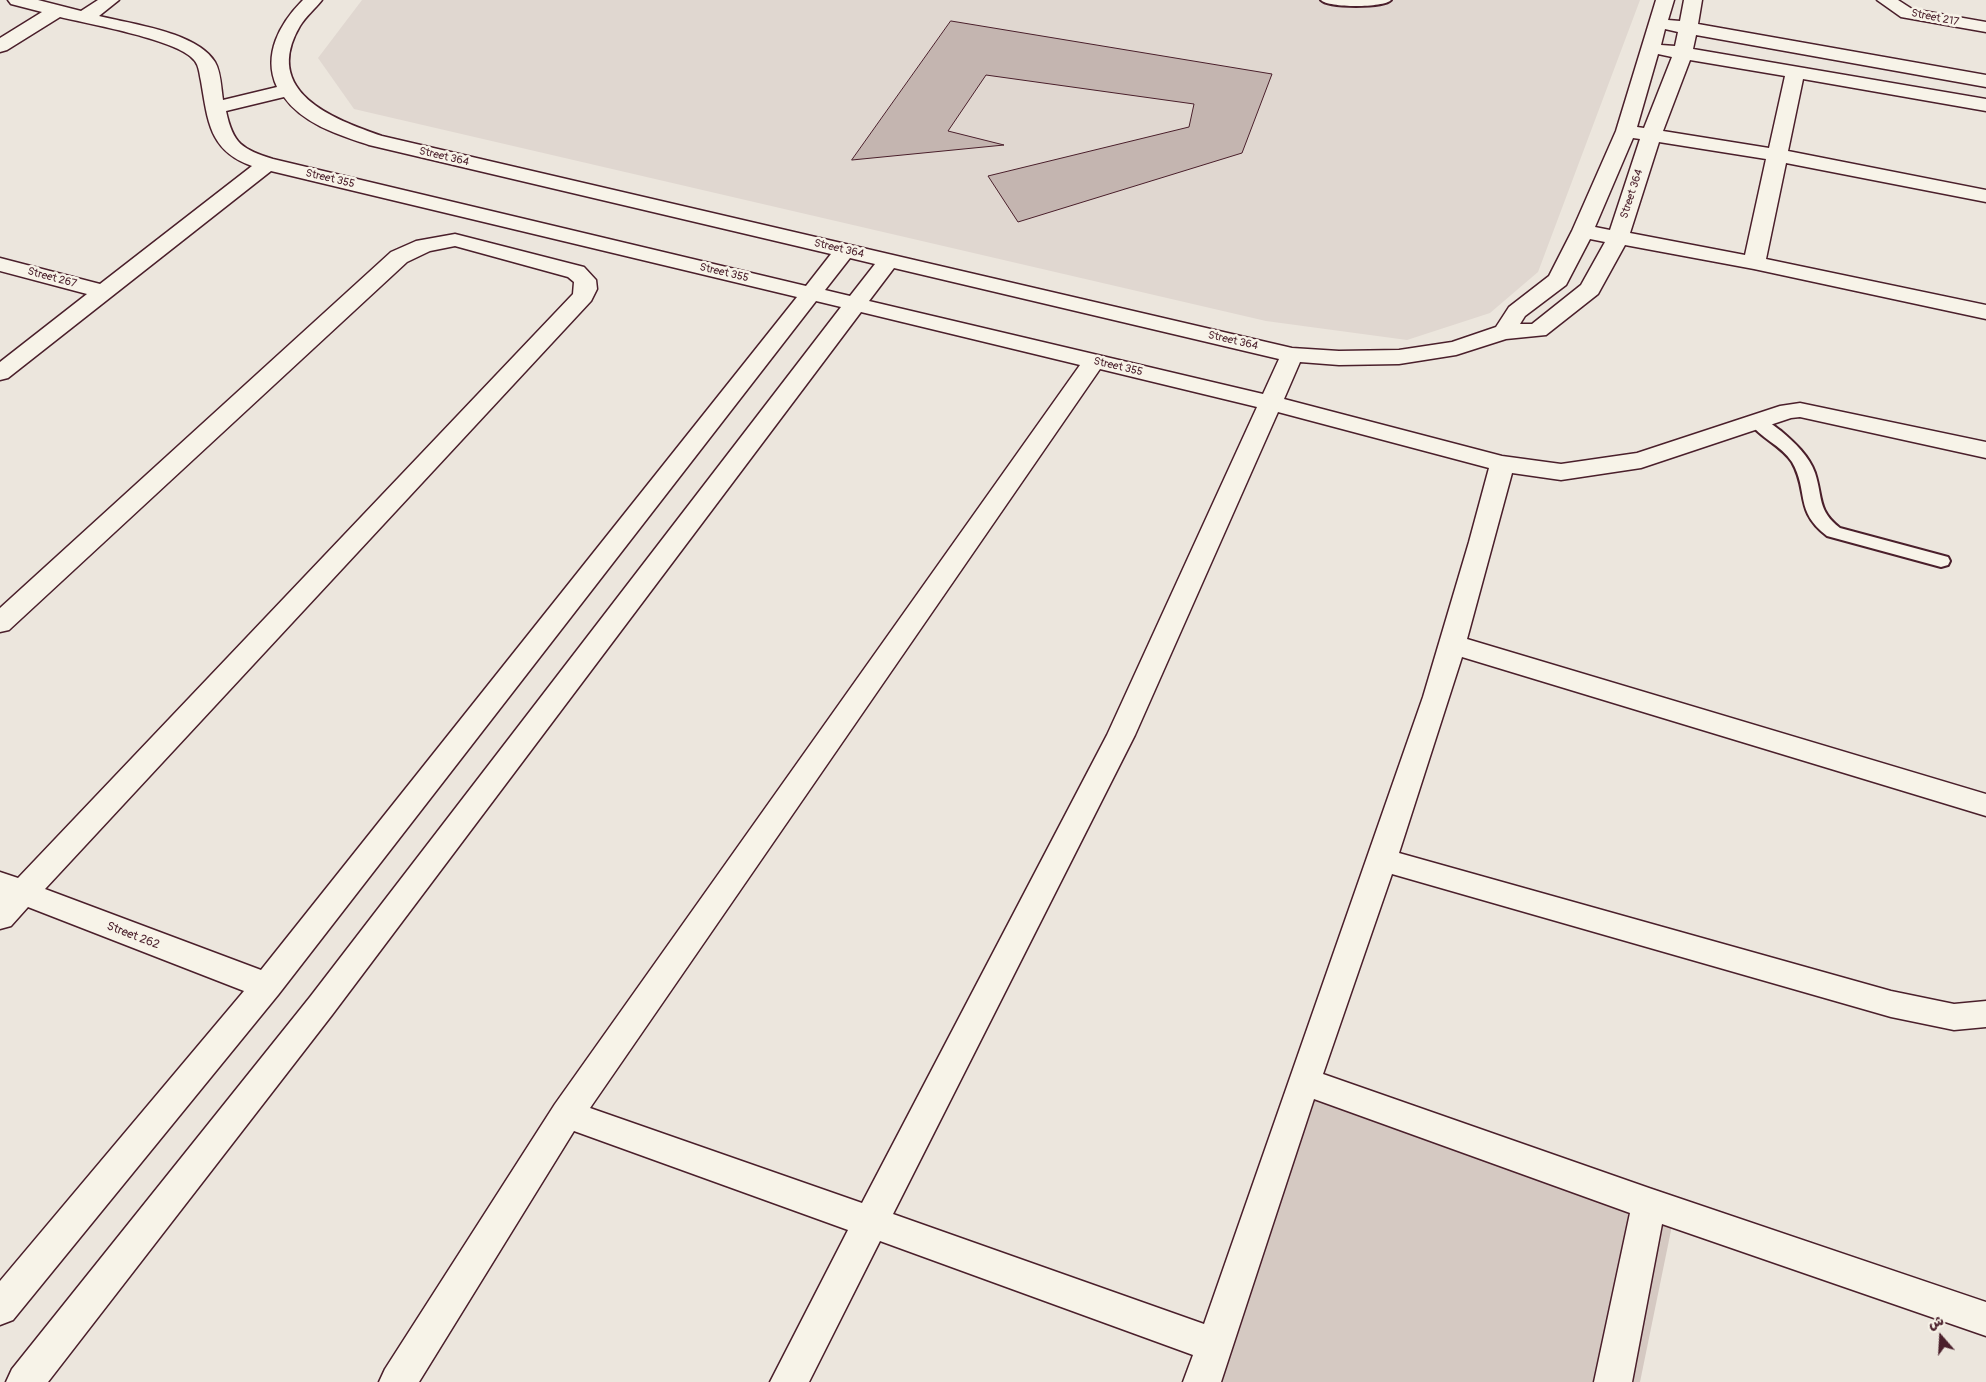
<!DOCTYPE html>
<html>
<head>
<meta charset="utf-8">
<style>
  body { margin:0 }
  #map { position:relative; width:1986px; height:1382px; overflow:hidden; background:#ece6dd; font-family:Pangolin,"Playpen Sans Arabic",sans-serif }
  canvas { display:block }
  .north { position:absolute; left:1916px; top:1312px; width:50px; height:50px; -webkit-text-stroke:4px #f7f3e8; paint-order:stroke; rotate:341deg; font-size:14px; font-weight:700; line-height:20px; text-align:center; color:#4a1f2b }
  .north::after { content:''; display:block; margin:auto; width:18px; height:22px; background:#4a1f2b; clip-path:polygon(50% 0,100% 100%,50% 72%,0 100%) }
</style>
</head>
<body>
<div id="map">
<canvas width="1986" height="1382"></canvas>
<div class="north">ش</div>
</div>
<script>
const g = document.querySelector('canvas').getContext('2d');
g.lineJoin = 'round';
function fill(path, color) { g.fillStyle = color; g.fill(path, 'evenodd'); }
function strokePath(path, color, width, dash) { g.strokeStyle = color; g.lineWidth = width; g.lineCap = dash ? 'butt' : 'round'; g.setLineDash(dash || []); g.stroke(path); }
function label(font, color, halo, rows, align = 'center') {
  g.font = font + ' Pangolin,sans-serif'; g.lineWidth = 5; g.setLineDash([]); g.textBaseline = 'middle'; g.strokeStyle = halo; g.fillStyle = color; for (const [text, x, y, turn = 0] of rows) {
    g.save(); g.translate(x, y); g.rotate((+turn || 0) * Math.PI / 180); g.textAlign = isNaN(turn) ? turn : align; if (halo) g.strokeText(text, 0, 0); g.fillText(text, 0, 0); g.restore();
  }
}
fill(new Path2D(`
  M362 0H1640L1538 272 1490 313 1407 340 1266 321 354 109 318 58Z`), '#e0d7d0');
fill(new Path2D(`
  M1314 1088 1676 1206 1640 1382H1214Z`), '#d5c9c2');
const building = new Path2D(`
  M951 21 1272 74 1242 153 1018 222 988 176 1189 127 1194 104 986 75 948 131 1004 145 852 160Z`);
fill(building, '#c4b5b0');
strokePath(building, '#4a1f2b', 1);
const service = new Path2D(`
  M1321 0H1391C1384 8 1328 8 1321 0Z
  M1758 417C1767 419 1774 426 1781 431 1795 443 1809 456 1815 473 1823 498 1817 510 1840 528L1948 557 1950 561 1948 565 1941 567 1827 536C1794 511 1809 491 1792 462 1781 445 1760 438 1749 422L1752 418Z`);
const minor = new Path2D(`
  M8 0H38L81 11 98 0H119L99 16C131 24 197 32 215 62 221 72 221 88 223 100L277 87C262 55 280 23 303 0H322C315 9 306 16 300 26 261 92 333 119 382 136L1292 348 1339 351 1399 350 1452 342 1496 327 1509 307 1549 276 1572 231 1616 131 1656 0H1674L1668 20 1680 21 1684 0H1702L1698 24 1986 75V87L1696 35 1693 49 1986 99V111L1803 79 1788 151 1986 190V202L1786 163 1766 259 1986 305V319L1754 269 1625 245 1598 294 1546 335 1506 339 1456 355 1399 364 1339 365 1300 362 1284 399 1502 456 1561 464 1637 453 1780 406 1800 403 1986 442V458L1800 417 1791 418 1641 468 1561 480 1512 473 1467 639 1986 794V816L1462 657 1399 853 1891 991 1954 1004 1986 1001V1027L1954 1030 1891 1017 1392 874 1323 1074 1649 1188 1986 1302V1336L1662 1224 1632 1382H1594L1630 1213 1314 1099 1221 1382H1183L1193 1355 880 1241 809 1382H770L848 1230 574 1131 419 1382H379L385 1369 555 1104 1080 365 861 312 332 1015 48 1382H6L12 1369 310 997 841 307 816 301 278 995 13 1320 0 1325V1281L244 991 28 907 11 926 0 929V872L18 878 573 294 574 282 568 277 455 246 430 251 407 262 9 630 0 632V608L391 252 416 241 455 234 584 267 596 280 597 289 591 301 45 889 261 970 797 297 271 171 8 378 0 380V362L87 294 0 271V258L100 284 252 166C209 151 208 121 201 81 199 72 199 63 191 57 172 39 89 24 60 17L7 50 0 52V38L42 12 11 4ZM1665 29 1678 32 1675 46 1661 45ZM1658 54 1672 57 1644 128 1637 127ZM1690 60 1785 76 1769 148 1663 131ZM284 97C303 124 339 135 369 145L831 254 806 286 273 159C242 149 233 144 226 111ZM1633 138 1640 139 1610 230 1595 227ZM1659 142 1766 159 1745 255 1630 233ZM1590 239 1605 242 1581 285 1532 324H1520L1525 316 1566 285ZM850 258 875 264 850 296 825 290ZM894 268 1279 359 1263 394 869 301ZM1100 369 1257 407 1107 735 862 1203 590 1108ZM1278 412 1489 468 1469 542 1423 697 1204 1324 893 1214 1135 735Z
  M1877 0H1898L1912 9 1986 22V32L1901 17Z`);
strokePath(service, '#4a1f2b', 4);
strokePath(minor, '#4a1f2b', 3);
fill(service, '#f7f3e8');
fill(minor, '#f7f3e8');
label('11px', '#4a1f2b', '#f7f3e8', [
  ["Street 217",1935,18,11],
  ["Street 364",444,157,13],
  ["Street 355",330,179,13],
  ["Street 364",1632,194,-72],
  ["Street 364",839,249,13],
  ["Street 355",724,273,13],
  ["Street 267",52,278,15],
  ["Street 364",1233,341,13],
  ["Street 355",1118,367,13]
]);
label('12px', '#4a1f2b', '#f7f3e8', [
  ["Street 262",133,936,21]
]);
</script>
</body>
</html>
